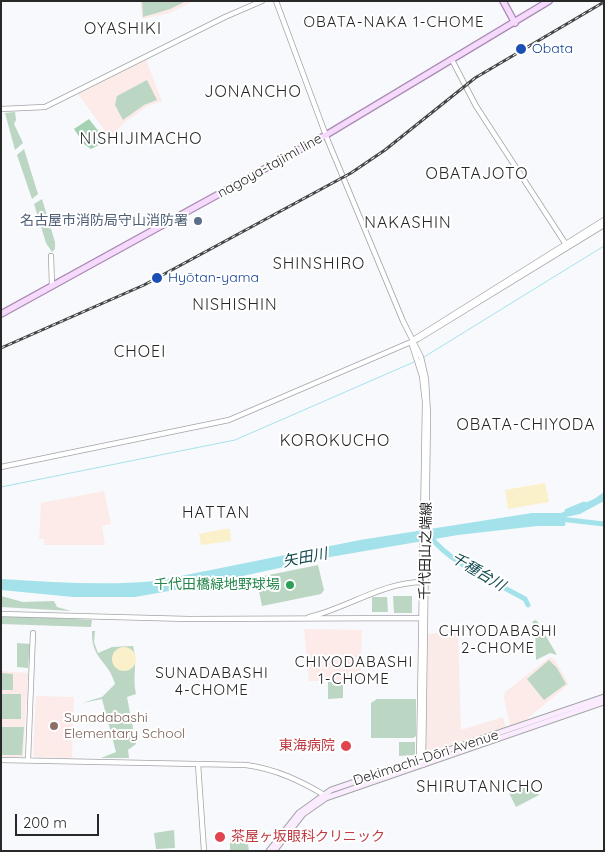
<!DOCTYPE html>
<html>
<head>
<meta charset="utf-8">
<style>
  body { margin:0 }
  #map { position:relative; width:605px; height:852px; overflow:hidden; background:#f8f9fc; font-family:Quicksand,sans-serif }
  canvas { display:block }
  .frame { position:absolute; inset:0; border:2px solid #282829; pointer-events:none }
  .scale { position:absolute; left:15px; top:814px; width:84px; height:22px; box-sizing:border-box; border:2px solid #282829; border-top:0; padding-left:6px; font-size:15px; line-height:18px; white-space:nowrap; color:#282829; -webkit-text-stroke:4px #fff; paint-order:stroke }
</style>
</head>
<body>
<div id="map">
<canvas width="605" height="852"></canvas>
<div class="frame"></div>
<div class="scale">200 m</div>
</div>
<script>
const g = document.querySelector('canvas').getContext('2d');
g.lineJoin = 'round';
function fill(path, color) { g.fillStyle = color; g.fill(path, 'evenodd'); }
function strokePath(path, color, width, dash) { g.strokeStyle = color; g.lineWidth = width; g.lineCap = dash ? 'butt' : 'round'; g.setLineDash(dash || []); g.stroke(path); }
function label(font, color, halo, rows, align = 'center') {
  g.font = font + ' Quicksand,"Noto Sans JP",sans-serif'; g.lineWidth = 4; g.setLineDash([]); g.textBaseline = 'middle'; g.strokeStyle = halo; g.fillStyle = color; for (const [text, x, y, turn = 0] of rows) {
    g.save(); g.translate(x, y); g.rotate((+turn || 0) * Math.PI / 180); g.textAlign = isNaN(turn) ? turn : align; if (halo) g.strokeText(text, 0, 0); g.fillText(text, 0, 0); g.restore();
  }
}
fill(new Path2D(`
  M458 630 461 730 503 717 506 728 432 754 426 750 428 634Z`), '#fbebe8');
fill(new Path2D(`
  M140 1H194L170 13 142 19Z
  M146 60 162 101 148 106 125 122 110 138 78 94Z
  M104 491 111 524 102 526 105 545H44V539H39L41 503Z
  M304 629 362 630 360 681H309Z
  M550 657 554 659 569 684 522 723 510 726 504 698 505 692Z
  M1 671 28 673 23 757H1Z
  M36 696 74 697 72 758 36 757 33 755Z`), '#fcebe9');
fill(new Path2D(`
  M142 1H186L170 9 143 17Z
  M147 80 157 100 144 105 123 120 115 105 117 96Z
  M15 112 16 120 14 124 23 143 15 150 5 113Z
  M24 149 38 194 32 199 17 155Z
  M42 199 55 242V249L52 252 46 243 34 204Z
  M318 565 324 590 321 594 262 606 257 581 259 577Z
  M1 596 23 602 54 601 57 607 71 611 1 607Z
  M393 596H412V613H394Z
  M372 597H387L388 612H372Z
  M1 615 92 620 91 627 1 624Z
  M535 620 537 621 557 655 550 653 536 660 535 626 532 622Z
  M92 631H95L94 642 98 653 112 647 133 646C138 663 132 677 136 694L127 697 136 744 128 750 129 758H101L116 752 102 699 82 703 102 697 115 684C108 659 91 660 92 631Z
  M17 643 30 644 28 668 17 667Z
  M549 660 557 668 566 684 544 700 527 679Z
  M1 673 13 674V690H1Z
  M328 682H343V698L328 699Z
  M1 694H21V719H1Z
  M377 699H416V736L413 738H371V703Z
  M1 727H24L22 755H1Z
  M399 742H415V755L399 756Z
  M531 781 539 795 516 807 509 793Z
  M174 830 175 848 156 849 154 833Z
  M247 836 249 851H230V837Z`), '#bbd6c2');
fill(new Path2D(`
  M89 119 106 141 91 149 84 144 74 129Z`), '#a5d2b2');
fill(new Path2D(`
  M545 483 549 502 508 509 505 490Z
  M224 529H230L231 541 201 545 199 534Z
  M112 659a12 12 0 1 1 24 0a12 12 0 1 1-24 0Z`), '#faf0ca');
fill(new Path2D(`
  M604 492V501L580 514 566 517 565 526H537L458 535 330 557 192 587 135 597H73L1 590V579C53 582 104 586 156 581L360 540 532 513H561L594 499Z`), '#a4e2eb');
strokePath(new Path2D(`
  M424 357 604 246
  M1 487 235 440 414 362`), '#a4e2eb', 1);
strokePath(new Path2D(`
  M567 511 584 504
  M560 519 604 524
  M430 536C448 562 497 583 525 599L528 605`), '#a4e2eb', 5);
const tertiary = new Path2D(`
  M276 1 328 141 403 321 421 357 426 379 428 415 423 765
  M452 60 476 106 567 246
  M1 109 45 107 225 17 262 1
  M51 256 52 286
  M413 340 604 220
  M412 345 422 376 425 402 419 763
  M1 467 229 420 418 339 604 225
  M1 614 189 619 422 618
  M309 617C348 608 380 583 422 582
  M1 760 246 765C276 769 301 781 326 796
  M28 760 33 633
  M198 764 204 851`);
const secondary = new Path2D(`
  M269 851 299 813 331 790 604 697
  M274 851 303 814 326 798 604 702`);
const primary = new Path2D(`
  M503 1 515 23
  M1 314 326 135 549 1`);
strokePath(tertiary, '#a3a4a6', 6);
strokePath(secondary, '#a3a4a6', 7);
strokePath(primary, '#aa8bb2', 8);
strokePath(tertiary, '#fff', 4.5);
strokePath(secondary, '#faecfe', 5);
strokePath(primary, '#f6dafd', 5.5);
const rail = new Path2D(`
  M1 348 144 285 351 173 385 150 475 78 604 2`);
strokePath(rail, '#454546', 3);
strokePath(rail, '#fff', 1, [4]);
for (const [x, y, r, color] of [
  [521,49,6,"#1a4fb4"],
  [198,221,5,"#5c6f8a"],
  [157,278,6,"#1a4fb4"],
  [290,585,5,"#2e9e5b"],
  [54,726,5,"#8d6e63"],
  [346,746,6,"#e0444e"],
  [220,837,6,"#e0444e"]
]) { const dot = new Path2D(); dot.arc(x, y, r, 0, 2 * Math.PI); g.fillStyle = color; g.fill(dot); strokePath(dot, '#fff', 2); }
label('14px', '#164399', '#fff', [
  ["Obata",532,49],
  ["Hyōtan-yama",168,278]
], 'left');
label('14px', '#282829', '#fff', [
  ["nagoya-tajimi line",270,166,-29],
  ["千代田山之端線",426,551,-89],
  ["Dekimachi-Dōri Avenue",426,758,-18]
]);
label('14px', '#4e5e75', '#fff', [
  ["名古屋市消防局守山消防署",188,221]
], 'right');
label('14px', '#27864d', '#fff', [
  ["千代田橋緑地野球場",280,585]
], 'right');
label('14px', '#785e54', '#fff', [
  ["Sunadabashi",64,718],
  ["Elementary School",64,734]
], 'left');
label('14px', '#be3a42', '#fff', [
  ["東海病院",335,746],
  ["茶屋ヶ坂眼科クリニック",231,837,"left"]
], 'right');
g.letterSpacing = '1px';
label('15px', '#282829', '#fff', [
  ["OBATA-NAKA 1-CHOME",394,22],
  ["CHIYODABASHI",498,631],
  ["2-CHOME",498,648],
  ["CHIYODABASHI",354,662],
  ["1-CHOME",354,679],
  ["SUNADABASHI",212,673],
  ["4-CHOME",212,690]
]);
g.letterSpacing = '0px';
label('italic 15px', '#154b52', '#fff', [
  ["矢田川",305,558,-11],
  ["千種台川",478,572,31]
]);
g.letterSpacing = '1px';
label('16px', '#282829', '#fff', [
  ["OYASHIKI",123,29],
  ["JONANCHO",253,92],
  ["NISHIJIMACHO",141,139],
  ["OBATAJOTO",477,174],
  ["NAKASHIN",408,223],
  ["SHINSHIRO",319,264],
  ["NISHISHIN",235,305],
  ["CHOEI",140,352],
  ["OBATA-CHIYODA",526,425],
  ["KOROKUCHO",335,441],
  ["HATTAN",216,513],
  ["SHIRUTANICHO",480,787]
]);
g.letterSpacing = '0px';
</script>
</body>
</html>
